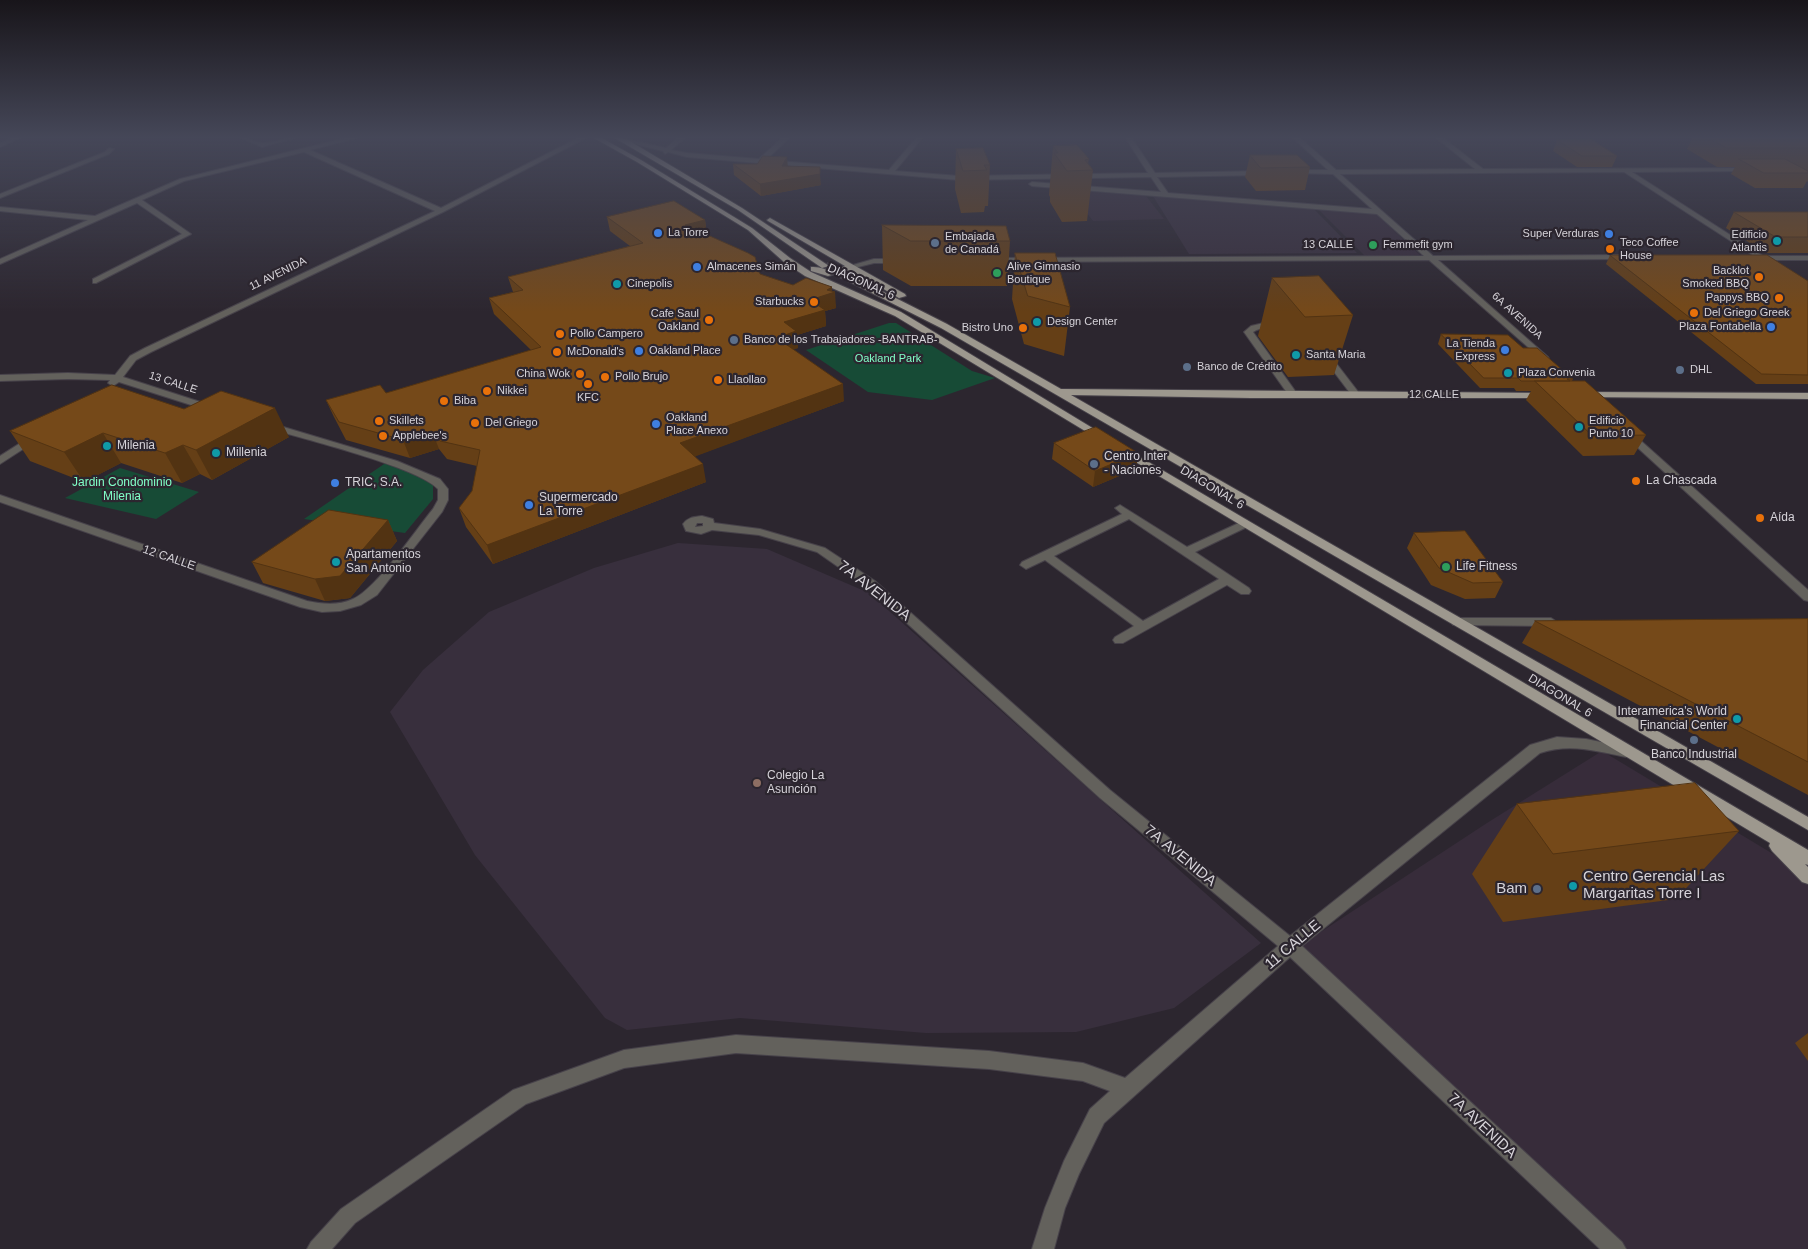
<!DOCTYPE html>
<html>
<head>
<meta charset="utf-8">
<style>
  body { margin:0 }
  canvas { display:block; background:#2c262f }
</style>
</head>
<body>
<canvas width="1808" height="1249"></canvas>
<script>
const g = document.querySelector('canvas').getContext('2d');
g.lineJoin = 'round';
function fill(path, color) { g.fillStyle = color; g.fill(path, 'evenodd'); }
function strokePath(path, color, width, dash) { g.strokeStyle = color; g.lineWidth = width; g.lineCap = dash ? 'butt' : 'round'; g.setLineDash(dash || []); g.stroke(path); }
function label(font, color, halo, rows, align = 'center') {
  g.font = font + ' Arial,sans-serif'; g.lineWidth = 4.5; g.setLineDash([]); g.textBaseline = 'middle'; g.strokeStyle = halo; g.fillStyle = color; for (const [text, x, y, turn = 0] of rows) {
    g.save(); g.translate(x, y); g.rotate((+turn || 0) * Math.PI / 180); g.textAlign = isNaN(turn) ? turn : align; if (halo) g.strokeText(text, 0, 0); g.fillText(text, 0, 0); g.restore();
  }
}
fill(new Path2D(`
  M1070 190 1146 196 1164 219 1093 221Z
  M1318 209 1376 214 1420 255 1365 256Z
  M1602 751 1808 875V1249H1623L1298 947 1487 823Z`), '#372c3a');
fill(new Path2D(`
  M1153 196 1313 208 1357 253 1189 254Z
  M678 543 767 549 869 593 1261 943 1174 1008 1076 1032 926 1033 740 1018 627 1030 605 1018 475 855 390 712 423 670 489 612 594 568Z`), '#382f3d');
fill(new Path2D(`
  M889 323H896L972 371 995 378 932 400 868 392 806 350Z
  M387 462 433 482V499L405 533 304 519Z
  M120 468 199 492 156 519 65 498Z`), '#174b36');
strokePath(new Path2D(`
  M825 266 851 279`), '#464048', 9, [9, 4.5]);
const minor = new Path2D(`
  M13 137H22L0 147V143Z
  M239 137C248 137 254 142 262 143 272 144 286 137 298 137L262 147Z
  M349 137H361L310 150 441 208 580 137H588L443 212 151 352 136 360 123 377 216 407V411H210L119 382 113 386 108 383 110 380 68 379 0 381V375L68 373 115 375 130 356 145 348 435 211 304 152 184 181 142 200 191 234 96 283H93V279L182 234 137 203 0 264V259L88 220 0 211V207L95 216 180 179Z
  M679 137H686L671 150 687 153 759 159 783 137H790L766 160 889 170 917 137H923L895 171 959 176 1148 173 1125 137H1131L1155 173 1263 171 1266 173 1263 175 1157 177 1168 193 1372 209 1333 174 1291 173V171L1293 170H1328L1292 137H1299L1336 170 1475 169 1435 137H1442L1483 169 1748 168 1750 169V171L1632 172 1763 256H1808V260H1769L1765 262 1753 260 1754 256 1624 172 1340 174 1433 256 1629 255V259H1626L1438 260 1548 357 1549 359 1545 362 1429 260 993 262 989 260 993 258 1424 256 1377 214 1032 186 1029 184 1032 182 1161 192 1151 177 959 180 687 157 668 152 665 154 663 151 623 141 626 139 666 148Z
  M109 148 114 149 109 154 0 198V194L105 152Z
  M874 259H898L902 261 898 263H874L850 269 846 267Z
  M1268 322H1276L1280 325C1272 330 1261 326 1253 332L1298 395 1296 397H1290L1244 332 1251 326Z
  M1326 353 1329 354 1359 393V397H1353L1322 356Z
  M270 423 397 461 440 479 448 489V500L442 512 377 595 361 605 340 611 322 612 300 607 0 502V495L307 601C322 604 338 606 353 599 376 589 415 531 433 509L438 500V489C418 467 300 438 267 428L265 426Z
  M1628 431 1631 432 1808 590V601L1804 600 1625 436 1623 434Z
  M33 435 38 438 37 440 0 464V456Z
  M1120 505 1187 547 1241 522H1249L1251 524 1249 526 1195 552 1249 588 1251 591 1249 594H1241L1227 585 1123 643H1115L1113 640 1115 637 1134 626 1045 560 1026 569 1020 565 1022 562 1122 514 1115 508ZM1129 519 1219 579 1143 621 1054 556Z
  M702 516 713 519 714 523 760 529 825 548 875 581 1110 790 1290 936 1530 745 1557 737 1586 739 1631 748 1633 752 1631 756 1626 757C1596 751 1570 743 1540 753L1302 946 1622 1242 1626 1249H1600L1290 957 1104 1123 1079 1174 1065 1208 1054 1249H1032L1045 1208 1064 1161 1090 1109 1110 1091 1083 1081 989 1069 736 1053 624 1068 526 1104 355 1223 332 1249H307L311 1242 341 1209 513 1090 624 1050 736 1035 989 1051 1083 1063 1125 1078 1278 946 1100 798 867 587 817 552 759 535 712 530 701 534 686 531 683 524C688 517 694 517 702 516ZM697 523H703V526L695 527Z
  M1457 618H1551L1557 622 1551 626 1453 625 1451 622Z`);
const major = new Path2D(`
  M592 137H600L641 160 752 228 790 258 811 272 901 312 1109 438 1104 441 1100 440 895 316 805 276 784 262 748 230 637 162Z
  M613 137 628 140 742 208 829 266 822 268 738 210Z
  M770 218 905 294 906 296 899 298 851 270 828 276 811 271V267C826 266 826 275 845 266L768 221 767 220Z
  M848 277H854L947 324 1061 389 1549 393 1551 395 1546 398H1251L1071 395 1808 817V830L941 328 848 281Z
  M1586 392 1808 393V399L1583 397 1581 395Z
  M1123 447 1808 850V865L1805 864 1808 867V884L1802 882 1772 851 1769 846 1770 843 1119 452 1118 450Z`);
strokePath(minor, '#47424a', 2);
strokePath(major, '#47424a', 2);
fill(minor, '#63615c');
fill(major, '#9d988e');
fill(new Path2D(`
  M1693 137H1808V182L1807 181 1803 188H1755L1731 174 1735 167H1717L1687 149Z
  M1557 140 1617 156 1612 167H1577L1553 151Z
  M1053 146 1089 159 1088 163 1093 170 1087 221 1062 222 1050 202V197L1049 195Z
  M956 149 990 165 988 206H985L984 212 961 213 955 189Z
  M1250 155 1310 167 1305 190 1256 191 1245 177Z
  M733 164 788 166 821 185 761 196 734 175Z
  M1734 212H1808V253H1766L1726 228Z
  M607 217 705 220 707 235 760 274 793 285 832 287V291L836 308 825 311 826 326 797 335 798 348 793 349 844 401 695 456 706 482 493 564 466 527 459 508 472 491 477 466 447 459 439 449 410 458 346 440 334 417 326 400 386 393 531 350 494 314 489 298 513 292 508 277 630 246 610 231Z
  M882 225 1010 241 1007 286H911L883 270Z
  M1015 253 1070 307 1064 356 1024 344 1012 299Z
  M1610 255 1808 281V384H1756L1606 264Z
  M1272 278 1353 315 1334 375 1288 377 1258 336Z
  M1441 334 1523 348 1573 379 1572 381 1646 435 1634 455 1583 456 1526 400 1531 391H1516L1514 388H1480L1438 344Z
  M184 409 289 437 212 480 200 474 182 483 121 463 84 482 30 461 10 431Z
  M1054 443 1138 453 1136 469 1093 487 1052 459Z
  M388 520 397 541 350 598 325 601 263 583 252 562Z
  M1414 533 1503 582 1495 598 1465 599 1431 585 1407 548Z
  M1808 619V795L1522 643 1535 621Z
  M1517 804 1739 831 1676 899 1503 922 1472 874Z
  M1808 1033V1061L1795 1043Z`), '#653f16');
fill(new Path2D(`
  M787 157 788 168 782 166Z
  M820 174 821 185 761 196 760 184Z
  M705 220 707 235 685 225Z
  M832 287V293L835 292 836 308 825 311 826 326 797 335 798 348 778 355 777 338 784 322 810 300Z
  M843 384 844 401 683 461 680 443Z
  M275 408 289 437 212 480 196 450Z
  M432 431 439 449 410 458 403 440Z
  M103 433 121 463 84 482 64 452Z
  M183 445 200 474 182 483 165 453Z
  M1138 453 1136 469 1093 487 1095 471Z
  M703 464 706 482 493 564 487 545Z
  M388 520 397 541 350 598 325 601 315 579Z`), '#523312');
const building = new Path2D(`
  M1707 137H1808V148H1727Z
  M1591 139 1617 156H1582L1557 140Z
  M1077 145 1089 159 1085 160 1093 170 1067 171 1054 153H1058L1053 146Z
  M983 148 990 165H984L987 170 963 171 956 149Z
  M1250 155H1297L1310 167 1261 168Z
  M763 156 787 157 782 166 820 167V174L760 184 733 164H757Z
  M1739 159H1785L1808 171V173H1764Z
  M674 201 705 220 685 225 748 253 755 257 760 274 793 285 806 278 832 287 827 290 835 292 810 300 825 310 784 322 796 331 777 338 843 384 680 443 703 464 487 545 459 508 472 491 480 450 440 441 432 431 403 440 339 422 326 400 380 385 386 393 541 347 489 298 523 290 508 277 643 243 607 217Z
  M1734 212H1808V237H1776Z
  M882 225 1006 226 1010 241H911Z
  M1015 253H1055L1070 307 1028 296Z
  M1610 255H1767L1808 281V375L1762 374Z
  M1319 276 1353 315 1305 317 1272 278Z
  M1441 334 1508 335 1523 348H1537L1573 379H1567L1570 381H1521L1518 378H1484Z
  M1535 381H1585L1646 435 1593 436Z
  M112 385 184 409 221 391 275 408 196 450 183 445 165 453 103 433 64 452 10 431Z
  M1096 427 1138 453 1095 471 1054 443Z
  M329 510 388 520 340 576 315 579 252 562Z
  M1465 531 1503 582 1473 583 1439 568 1414 533Z
  M1808 619V762L1535 621Z
  M1695 783 1739 831 1553 854 1517 804Z`);
fill(building, '#754919');
strokePath(building, '#523312', 1);
const sky = g.createLinearGradient(0, 0, 0, 312);
sky.addColorStop(0, '#18151a');
sky.addColorStop(0.44, '#454758');
sky.addColorStop(1, '#45475800');
g.fillStyle = sky;
g.fillRect(0, 0, 1808, 312);
for (const [x, y, r, color] of [
  [658,233,5,"#3f7fe0"],
  [1609,234,5,"#3f7fe0"],
  [1777,241,5,"#0f9aa8"],
  [935,243,5,"#5c6f8a"],
  [1373,245,5,"#2e9e5b"],
  [1610,249,5,"#e8710a"],
  [697,267,5,"#3f7fe0"],
  [997,273,5,"#2e9e5b"],
  [1759,277,5,"#e8710a"],
  [617,284,5,"#0f9aa8"],
  [1779,298,5,"#e8710a"],
  [814,302,5,"#e8710a"],
  [1694,313,5,"#e8710a"],
  [709,320,5,"#e8710a"],
  [1037,322,5,"#0f9aa8"],
  [1771,327,5,"#3f7fe0"],
  [1023,328,5,"#e8710a"],
  [560,334,5,"#e8710a"],
  [734,340,5,"#5c6f8a"],
  [1505,350,5,"#3f7fe0"],
  [639,351,5,"#3f7fe0"],
  [557,352,5,"#e8710a"],
  [1296,355,5,"#0f9aa8"],
  [1187,367,5,"#5c6f8a"],
  [1680,370,5,"#5c6f8a"],
  [1508,373,5,"#0f9aa8"],
  [580,374,5,"#e8710a"],
  [605,377,5,"#e8710a"],
  [718,380,5,"#e8710a"],
  [588,384,5,"#e8710a"],
  [487,391,5,"#e8710a"],
  [444,401,5,"#e8710a"],
  [379,421,5,"#e8710a"],
  [475,423,5,"#e8710a"],
  [656,424,5,"#3f7fe0"],
  [1579,427,5,"#0f9aa8"],
  [383,436,5,"#e8710a"],
  [107,446,5,"#0f9aa8"],
  [216,453,5,"#0f9aa8"],
  [1094,464,5,"#5c6f8a"],
  [1636,481,5,"#e8710a"],
  [335,483,5,"#3f7fe0"],
  [529,505,5,"#3f7fe0"],
  [1760,518,5,"#e8710a"],
  [336,562,5,"#0f9aa8"],
  [1446,567,5,"#2e9e5b"],
  [1737,719,5,"#0f9aa8"],
  [1694,740,5,"#5c6f8a"],
  [757,783,5,"#8d6e63"],
  [1573,886,5,"#0f9aa8"],
  [1537,889,5,"#5c6f8a"]
]) { const dot = new Path2D(); dot.arc(x, y, r, 0, 2 * Math.PI); g.fillStyle = color; g.fill(dot); strokePath(dot, '#2c262f', 2); }
label('11px', '#d6d3d9', '#2c262f', [
  ["La Torre",668,233],
  ["Super Verduras",1599,234,"right"],
  ["Edificio",1767,235,"right"],
  ["Atlantis",1767,248,"right"],
  ["Embajada",945,237],
  ["de Canadá",945,250],
  ["Teco Coffee",1620,243],
  ["House",1620,256],
  ["Femmefit gym",1383,245],
  ["Almacenes Simán",707,267],
  ["Alive Gimnasio",1007,267],
  ["Boutique",1007,280],
  ["Backlot",1749,271,"right"],
  ["Smoked BBQ",1749,284,"right"],
  ["Cinepolis",627,284],
  ["Pappys BBQ",1769,298,"right"],
  ["Starbucks",804,302,"right"],
  ["Del Griego Greek",1704,313],
  ["Cafe Saul",699,314,"right"],
  ["Oakland",699,327,"right"],
  ["Design Center",1047,322],
  ["Plaza Fontabella",1761,327,"right"],
  ["Bistro Uno",1013,328,"right"],
  ["Pollo Campero",570,334],
  ["Banco de los Trabajadores -BANTRAB-",744,340],
  ["La Tienda",1495,344,"right"],
  ["Express",1495,357,"right"],
  ["Oakland Place",649,351],
  ["McDonald's",567,352],
  ["Santa Maria",1306,355],
  ["Banco de Crédito",1197,367],
  ["DHL",1690,370],
  ["Plaza Convenia",1518,373],
  ["China Wok",570,374,"right"],
  ["Pollo Brujo",615,377],
  ["Llaollao",728,380],
  ["Nikkei",497,391],
  ["KFC",588,398,"center"],
  ["Biba",454,401],
  ["Oakland",666,418],
  ["Place Anexo",666,431],
  ["Skillets",389,421],
  ["Edificio",1589,421],
  ["Punto 10",1589,434],
  ["Del Griego",485,423],
  ["Applebee's",393,436]
], 'left');
label('11px', '#d6d3d9', '#2c262f', [
  ["13 CALLE",1328,245],
  ["11 AVENIDA",278,274,-26],
  ["6A AVENIDA",1517,316,42],
  ["13 CALLE",173,383,18],
  ["12 CALLE",1434,395]
]);
label('11px', '#80fec7', '#2c262f', [
  ["Oakland Park",888,359]
]);
label('12px', '#d6d3d9', '#2c262f', [
  ["DIAGONAL 6",861,282,24],
  ["DIAGONAL 6",1212,488,31],
  ["12 CALLE",169,558,19],
  ["DIAGONAL 6",1560,696,31]
]);
label('12px', '#d6d3d9', '#2c262f', [
  ["Milenia",117,446],
  ["Millenia",226,453],
  ["Centro Inter",1104,457],
  ["- Naciones",1104,471],
  ["La Chascada",1646,481],
  ["TRIC, S.A.",345,483],
  ["Supermercado",539,498],
  ["La Torre",539,512],
  ["Aída",1770,518],
  ["Apartamentos",346,555],
  ["San Antonio",346,569],
  ["Life Fitness",1456,567],
  ["Interamerica's World",1727,712,"right"],
  ["Financial Center",1727,726,"right"],
  ["Banco Industrial",1694,755,"center"],
  ["Colegio La",767,776],
  ["Asunción",767,790]
], 'left');
label('12px', '#80fec7', '#2c262f', [
  ["Jardin Condominio",122,483],
  ["Milenia",122,497]
]);
label('15px', '#d6d3d9', '#2c262f', [
  ["7A AVENIDA",874,591,38],
  ["7A AVENIDA",1180,856,39],
  ["11 CALLE",1293,945,-40],
  ["7A AVENIDA",1482,1126,43]
]);
label('15px', '#d6d3d9', '#2c262f', [
  ["Centro Gerencial Las",1583,877],
  ["Margaritas Torre I",1583,894],
  ["Bam",1527,889,"right"]
], 'left');
</script>
</body>
</html>
